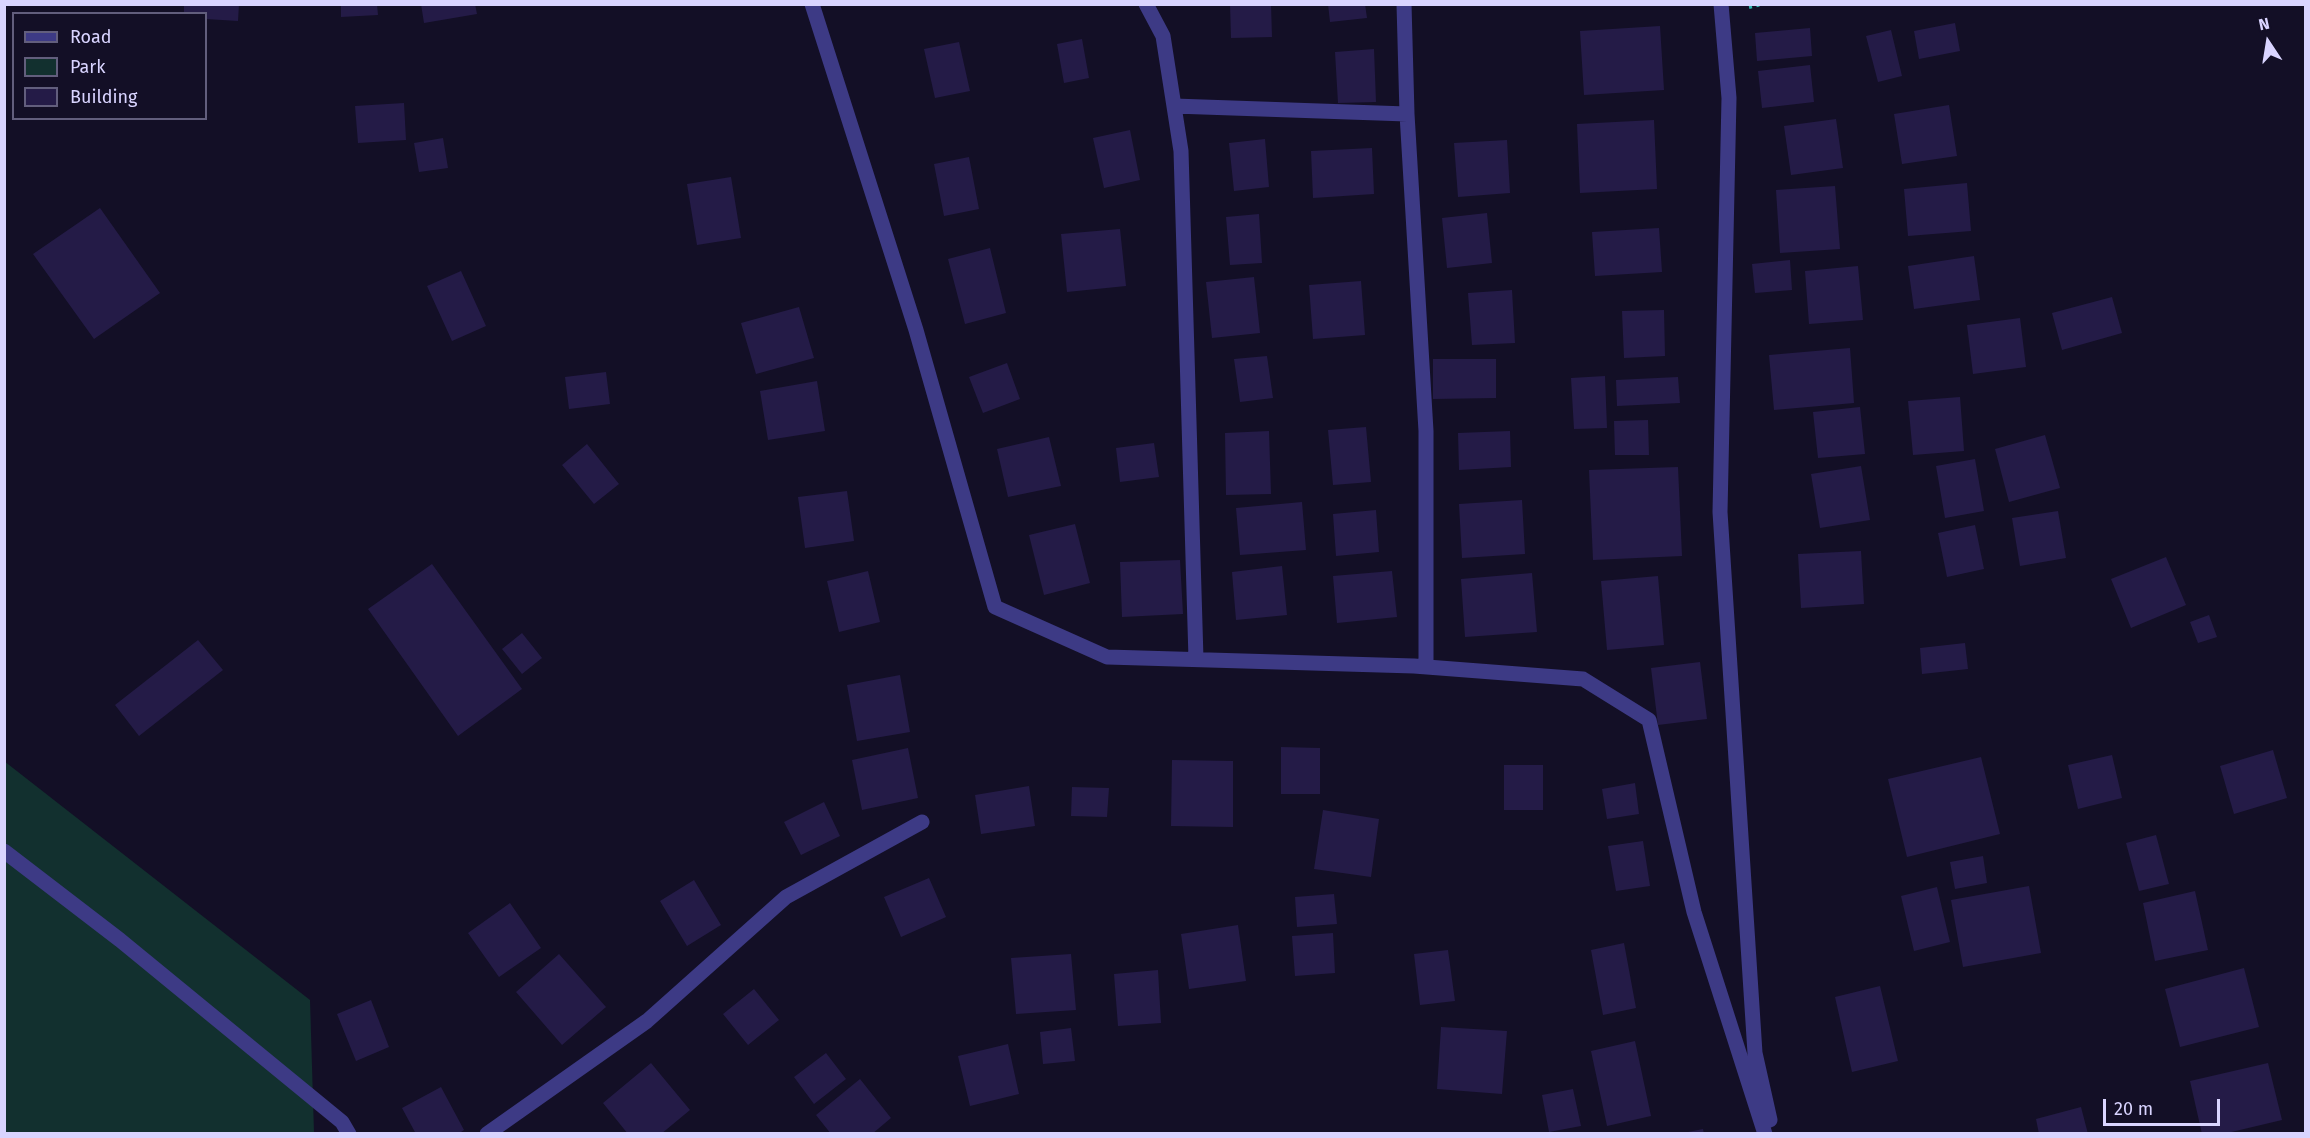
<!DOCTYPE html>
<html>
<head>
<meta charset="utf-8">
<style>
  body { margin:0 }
  #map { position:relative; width:2310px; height:1138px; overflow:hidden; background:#130f26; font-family:"Fira Sans",sans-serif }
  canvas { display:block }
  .frame { position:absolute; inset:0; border:6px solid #d9d4ff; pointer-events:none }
  .legend { position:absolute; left:12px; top:12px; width:195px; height:108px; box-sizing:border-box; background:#130f26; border:2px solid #625e7d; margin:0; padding:8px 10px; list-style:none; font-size:18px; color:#d9d4ff }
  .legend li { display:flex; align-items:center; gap:12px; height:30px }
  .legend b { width:30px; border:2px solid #625e7d }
  .north { position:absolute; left:2238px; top:12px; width:60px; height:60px; -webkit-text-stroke:4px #130f26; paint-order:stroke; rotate:348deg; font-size:16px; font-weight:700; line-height:24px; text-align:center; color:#d9d4ff }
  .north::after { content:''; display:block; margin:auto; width:21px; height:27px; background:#d9d4ff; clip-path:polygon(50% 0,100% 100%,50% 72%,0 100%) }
  .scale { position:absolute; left:2103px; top:1099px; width:117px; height:27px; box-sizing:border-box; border:3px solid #d9d4ff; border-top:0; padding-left:8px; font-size:18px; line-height:21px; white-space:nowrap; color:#d9d4ff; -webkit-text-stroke:4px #130f26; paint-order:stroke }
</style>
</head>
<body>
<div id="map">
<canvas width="2310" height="1138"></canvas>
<div class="frame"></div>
<ul class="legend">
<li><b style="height:8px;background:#3d3a85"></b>Road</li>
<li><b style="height:16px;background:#12302f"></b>Park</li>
<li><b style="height:16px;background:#241b47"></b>Building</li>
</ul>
<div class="north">N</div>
<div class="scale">20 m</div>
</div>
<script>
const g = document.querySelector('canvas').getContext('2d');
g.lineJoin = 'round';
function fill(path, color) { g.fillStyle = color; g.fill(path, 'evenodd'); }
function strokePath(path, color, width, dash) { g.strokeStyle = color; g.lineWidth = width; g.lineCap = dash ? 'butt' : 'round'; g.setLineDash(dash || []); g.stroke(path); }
fill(new Path2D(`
  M4 761 310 1000 314 1133H5Z`), '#12302f');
fill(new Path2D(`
  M184 4H239L238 21 206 19V14H184Z
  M341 4H377L378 15 341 17Z
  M421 4H475L477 14 424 23Z
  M1230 4H1271L1272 37 1231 38Z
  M1328 4H1365L1367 18 1330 22Z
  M1955 23 1960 51 1919 59 1914 31Z
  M1660 26 1664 90 1584 95 1580 31Z
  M1810 28 1812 56 1757 61 1755 33Z
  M1891 30 1902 76 1878 82 1866 36Z
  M1082 39 1089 78 1064 83 1057 44Z
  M959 42 970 91 935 98 924 49Z
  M1374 49 1376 102 1338 103 1335 52Z
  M1810 65 1814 102 1762 108 1758 71Z
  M404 103 406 140 358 143 355 106Z
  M1949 105 1957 156 1902 164 1894 114Z
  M1836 119 1843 168 1791 175 1784 126Z
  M1654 120 1657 189 1580 193 1577 124Z
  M1130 130 1140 180 1104 188 1093 138Z
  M443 138 448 168 419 172 414 143Z
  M1265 139 1269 187 1234 191 1229 143Z
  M1507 140 1510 193 1458 197 1454 143Z
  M1372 148 1374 194 1313 198 1311 151Z
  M969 157 979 209 944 216 934 164Z
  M731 177 741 238 697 245 687 184Z
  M1967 183 1971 231 1908 236 1904 189Z
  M1835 186 1840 249 1780 253 1776 190Z
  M100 208 160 293 94 339 33 254Z
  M1487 213 1492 263 1447 268 1442 218Z
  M1259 214 1262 263 1230 265 1226 217Z
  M1659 228 1662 272 1595 276 1592 232Z
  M1120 229 1126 286 1067 292 1061 234Z
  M990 248 1006 313 965 324 948 259Z
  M1974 256 1980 300 1914 309 1908 266Z
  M1790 260 1792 290 1755 293 1752 264Z
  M1858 266 1863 320 1809 324 1805 271Z
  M461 271 486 326 452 341 427 286Z
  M1254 277 1260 333 1212 338 1206 282Z
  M1361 281 1365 335 1313 339 1309 285Z
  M1512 290 1515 343 1472 345 1468 293Z
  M2112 297 2122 333 2062 350 2052 313Z
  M799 307 814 358 756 374 741 323Z
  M1664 310 1665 356 1624 358 1622 311Z
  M2020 318 2026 367 1973 374 1967 325Z
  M1850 348 1854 403 1774 410 1769 355Z
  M1267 356 1273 398 1240 402 1234 359Z
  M1433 359H1496V398L1433 399Z
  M1007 363 1020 399 983 413 969 377Z
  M606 372 610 404 569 409 565 377Z
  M1605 376 1607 428 1574 429 1571 378Z
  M1678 377 1680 403 1617 406 1616 380Z
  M817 381 825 431 768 440 760 391Z
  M1960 397 1964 451 1913 455 1908 401Z
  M1860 407 1865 454 1818 458 1813 412Z
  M1648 420 1649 455H1615L1614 421Z
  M1366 427 1371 482 1333 485 1328 430Z
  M1269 431 1271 494 1226 495 1225 433Z
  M1510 431 1511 467 1459 470 1458 433Z
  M2045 435 2060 488 2009 502 1995 449Z
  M1049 437 1061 486 1008 497 997 449Z
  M1154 443 1159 477 1120 482 1116 448Z
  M587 444 619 484 594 504 562 465Z
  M1975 459 1984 511 1945 518 1936 466Z
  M1861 466 1870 520 1820 528 1811 474Z
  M1678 467 1682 556 1593 560 1589 470Z
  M847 491 854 541 805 548 798 497Z
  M1522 500 1525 554 1462 558 1459 504Z
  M1302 502 1306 550 1240 555 1236 508Z
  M1376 510 1379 552 1336 556 1333 514Z
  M2058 511 2066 558 2020 566 2012 518Z
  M1075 524 1090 583 1044 595 1029 535Z
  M1975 525 1984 569 1947 577 1938 533Z
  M1861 551 1864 604 1801 608 1798 554Z
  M2166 557 2186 605 2131 628 2111 579Z
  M1180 560 1183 614 1122 617 1120 562Z
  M432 564 522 689 458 736 368 609Z
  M1282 566 1287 615 1236 620 1232 572Z
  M868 571 880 622 839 632 827 581Z
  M1392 571 1397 617 1337 623 1333 576Z
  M1532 573 1537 632 1465 637 1461 579Z
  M1658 576 1664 645 1607 650 1601 581Z
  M2209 615 2217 637 2198 643 2190 622Z
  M522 633 542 658 522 674 502 649Z
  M198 640 223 670 139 736 115 705Z
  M1965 643 1968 669 1922 674 1920 648Z
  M1700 662 1707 719 1658 725 1651 668Z
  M900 675 910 732 857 741 847 685Z
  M1281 747 1320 748V794H1281Z
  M908 748 918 798 862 810 852 760Z
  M2273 750 2287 798 2234 814 2220 766Z
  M2112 755 2122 798 2078 809 2068 765Z
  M1981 757 2000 834 1907 857 1888 779Z
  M1172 760 1233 761V827L1171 826Z
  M1504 765H1543V810H1504Z
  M1635 783 1639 814 1607 819 1602 789Z
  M1029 786 1035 826 981 834 975 795Z
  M1072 787 1109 788 1107 817 1071 816Z
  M824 802 840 836 801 855 784 822Z
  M1323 810 1379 819 1371 877 1314 869Z
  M2156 835 2169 884 2139 891 2126 843Z
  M1643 841 1650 886 1616 891 1608 846Z
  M1983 856 1987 883 1955 889 1950 862Z
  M929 878 946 917 901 937 884 897Z
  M694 880 721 925 687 946 660 901Z
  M2029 886 2041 953 1963 967 1951 900Z
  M1937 887 1950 942 1914 951 1901 896Z
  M2195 891 2208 950 2155 961 2143 903Z
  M1334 894 1337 924 1297 927 1295 897Z
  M510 903 541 948 499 977 468 933Z
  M1238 925 1246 981 1189 989 1181 934Z
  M1333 933 1335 973 1295 976 1292 936Z
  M1624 943 1636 1008 1603 1015 1591 950Z
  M1448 950 1455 1001 1420 1005 1414 954Z
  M559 954 606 1007 562 1045 516 992Z
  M1071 954 1076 1010 1016 1014 1011 958Z
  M2244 968 2259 1027 2180 1047 2165 989Z
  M1158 970 1161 1023 1118 1026 1114 974Z
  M1880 986 1898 1061 1852 1072 1835 997Z
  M754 989 779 1020 748 1045 723 1014Z
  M371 1000 389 1047 356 1061 337 1014Z
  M1441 1027 1507 1031 1502 1094 1437 1089Z
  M1071 1028 1075 1061 1043 1064 1040 1032Z
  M1635 1041 1651 1116 1607 1126 1591 1051Z
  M1008 1044 1019 1094 970 1106 958 1056Z
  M826 1053 846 1079 814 1104 794 1077Z
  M651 1063 690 1110 661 1134H628L603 1103Z
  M2268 1063 2282 1120 2223 1134H2202L2190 1081Z
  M860 1079 891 1118 872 1134H831L816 1115Z
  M441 1087 464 1130 458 1134H416L402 1108Z
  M1573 1089 1581 1126 1549 1132 1542 1095Z
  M2081 1107 2088 1134H2039L2036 1119Z
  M1703 1129 1704 1134H1688V1132Z`), '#241b47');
strokePath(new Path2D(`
  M1749 7 1762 4`), '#2fb8b0', 4, [3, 4.5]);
strokePath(new Path2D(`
  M812 4 916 330 995 607 1107 657 1414 666 1583 679 1649 720 1694 912 1765 1134
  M1146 4 1163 36 1181 151 1196 659
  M1404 4 1407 114
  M1721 4 1729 98 1720 512 1755 1053 1770 1120
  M1174 106 1407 114 1426 431V667
  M4 851 120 940 342 1122 349 1134
  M487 1134 647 1021 786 897 922 822`), '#3d3a85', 15);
</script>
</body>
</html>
